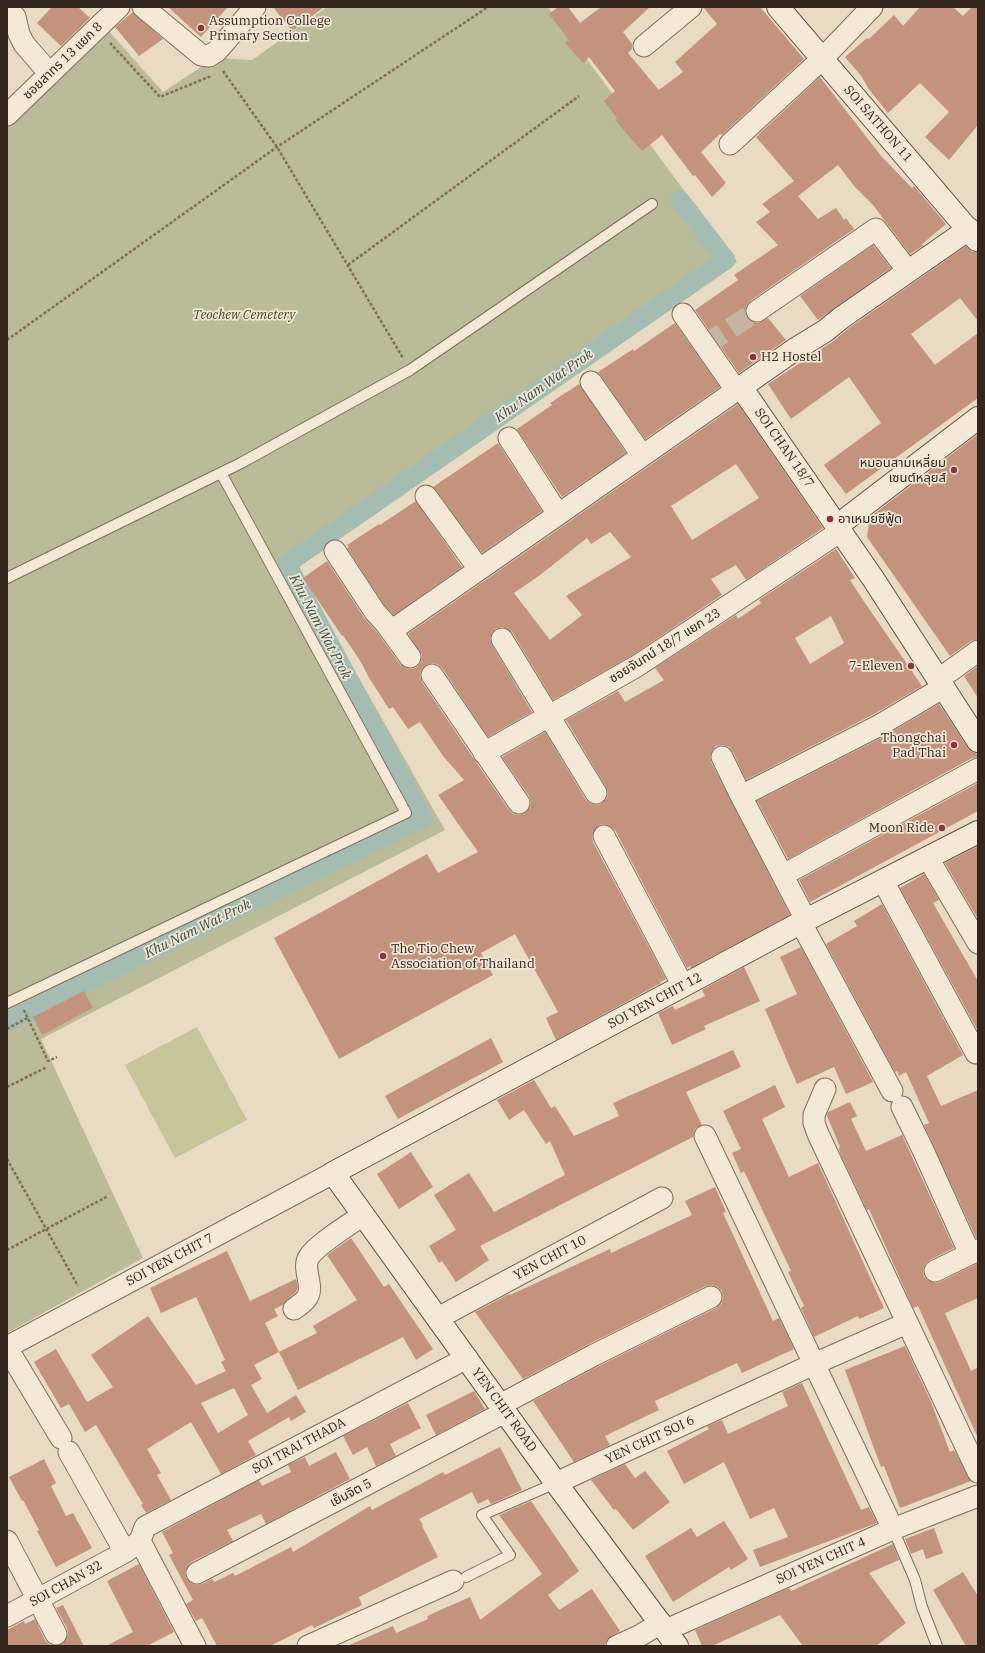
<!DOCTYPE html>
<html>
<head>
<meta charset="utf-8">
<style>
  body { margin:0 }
  #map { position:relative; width:985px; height:1653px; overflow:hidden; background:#e9dac4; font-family:"IBM Plex Serif",serif }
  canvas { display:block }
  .frame { position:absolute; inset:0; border:8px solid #33261f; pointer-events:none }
</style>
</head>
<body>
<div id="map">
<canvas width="985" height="1653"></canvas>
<div class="frame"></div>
</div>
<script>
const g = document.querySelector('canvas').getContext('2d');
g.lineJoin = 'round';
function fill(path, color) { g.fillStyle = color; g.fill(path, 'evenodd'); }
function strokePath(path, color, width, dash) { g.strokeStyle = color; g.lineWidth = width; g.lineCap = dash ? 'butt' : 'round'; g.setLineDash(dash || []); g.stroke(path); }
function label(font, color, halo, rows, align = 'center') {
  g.font = font + ' "IBM Plex Serif","Noto Sans Thai",serif'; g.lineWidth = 3.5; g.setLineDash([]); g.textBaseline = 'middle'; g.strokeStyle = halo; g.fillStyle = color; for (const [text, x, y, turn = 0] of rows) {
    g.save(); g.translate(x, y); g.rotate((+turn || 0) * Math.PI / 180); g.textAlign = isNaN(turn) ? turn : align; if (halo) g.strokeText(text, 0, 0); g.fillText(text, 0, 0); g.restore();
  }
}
fill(new Path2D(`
  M197 1027 247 1120 175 1158 125 1065Z`), '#c5c599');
fill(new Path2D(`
  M327 7H548L737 262 296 567 445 830 41 1039 143 1258 7 1333V124L106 28 163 92 215 58 252 60Z`), '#babb98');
strokePath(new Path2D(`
  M7 1022 97 977 423 818 287 564 726 260 680 200`), '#a5bcb3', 19);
fill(new Path2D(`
  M52 7H78L90 18 61 46 37 23Z
  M168 7H228L201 37Z
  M273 7H324L292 31Z
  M558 7H568L580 23 601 7H650L623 32 632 44V49L628 53 659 90 683 72 675 62 717 24 703 7H760L804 59 722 135 720 134 701 152 726 183 712 197 695 175 693 176 662 135 642 151 615 120 617 118 604 101 615 91 589 57 583 63 565 43 569 40 549 14Z
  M920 7H953L963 16 972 7H978V125L949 160 925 137 949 112 920 83 888 113 868 88 862 77 845 57 867 38 869 39 894 15 903 26Z
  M133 12 163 39 139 56 115 27Z
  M820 77 881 156 912 188 914 186 946 224 921 245H924L910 254 873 205 855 187 838 165 798 196 818 219 836 208 844 220 846 218 854 229 750 301 746 306 745 312 747 318 752 322 758 323 768 318 786 340 739 373 695 310 738 280 734 275 778 245 756 222 770 212 762 204 794 181 756 137Z
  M873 245 891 268 818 320 800 296Z
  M966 246 972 252H978V321L960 298 911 334 935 365 978 333V398L846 494 824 465 881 423 849 377 791 419 768 384 832 342 849 328Z
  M675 323 720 387 645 439 598 372 633 349 634 351Z
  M579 384 626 453 562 497 517 429 552 405 550 403Z
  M738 404 823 528 746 580 736 565 711 579 722 595 631 656 553 700 512 632 508 629 502 627 495 629 492 633 490 639 492 645 532 712 488 737 442 668 437 664 432 663 426 665 421 670 420 676 422 682 474 759 509 810 513 814 519 815 525 813 530 808 531 802 529 796 502 757 545 732 586 800 591 804 597 805 602 803 607 798 608 792 606 787 566 720 618 691 625 702 664 680 655 668 736 615 738 619 761 603 759 600 836 549 855 578 850 580 861 597 922 686 874 714 746 780 733 752 729 747 722 745 716 746 712 751 710 757 711 762 790 915 691 968 690 966 687 968 615 830 610 826 604 824 599 825 594 830 592 836 593 842 666 979 660 982 661 983 556 1040 546 1018 558 1012 515 934 481 953 493 975 339 1059 274 938 427 854 438 873 478 852 438 795 464 780 443 756 420 722 408 729 393 707 389 709 368 676 361 662 343 635 342 636 303 578 327 561 365 619 377 632 400 664 406 668 412 669 417 667 421 662 422 655 408 634ZM736 464 759 498 692 540 671 506ZM610 532 631 557 566 596 582 615 550 640 514 593 540 575 587 538 591 544ZM831 616 844 643 810 664 795 638Z
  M978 434V639L971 641 950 656 867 537 870 517Z
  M498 443 542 511 482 553 433 487Z
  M416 501 462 567 394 615 384 605 347 548 349 547 347 545 379 524 380 525Z
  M978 666V698L964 676Z
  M939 704 968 748 972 752 976 753 978 757 972 758 788 859 757 801 885 736Z
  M978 783V811L810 902 799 880Z
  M978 846V919L945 863Z
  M924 874 939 900 933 903 978 981V1031L900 888Z
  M882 904 963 1055 927 1076 941 1106 978 1090V1238H976L924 1125 929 1123 906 1072 899 1076 897 1071 895 1072 826 944 857 926 854 921Z
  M801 947 873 1082 846 1094 834 1067 797 1084 765 1009 797 994 780 957Z
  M744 967 760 1001 704 1026 706 1029 672 1045 658 1013 673 1006 675 1010 705 996 702 990Z
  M84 991 93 1008 42 1035 33 1017Z
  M491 1038 503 1062 398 1119 385 1096Z
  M733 1050 741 1067 686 1092 702 1125 695 1129 693 1137 480 1246 489 1260 456 1282 442 1261 439 1263 429 1246 456 1230 434 1195 469 1173 494 1212 565 1175 550 1141 546 1144 524 1110 509 1120 497 1100 534 1080 551 1108 555 1106 574 1136 619 1116 613 1103Z
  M775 1085 785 1107 762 1119 789 1177 818 1163 884 1308 859 1319 858 1316 814 1337 801 1308 804 1306 788 1272 791 1271 744 1171 741 1173 732 1153 741 1149 723 1111Z
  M850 1102 857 1116 851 1119 866 1151 902 1135 954 1248 930 1260 925 1264 923 1271 924 1277 929 1281 935 1283 940 1282 978 1263V1298L945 1313 971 1371 978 1367V1438L918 1306 913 1308 869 1209 867 1210 840 1153 839 1148 840 1147 827 1116 828 1112Z
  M411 1152 433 1187 399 1209 377 1174Z
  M715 1187 726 1212 723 1213 773 1321 779 1318 794 1349 742 1373 737 1363 655 1401 659 1410 605 1436 610 1445 574 1462 533 1401 599 1366 716 1308 721 1304 723 1298 722 1291 718 1287 712 1285 706 1286 589 1344 523 1379 475 1312 509 1294 510 1295 610 1249 611 1253 692 1215 685 1201Z
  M351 1238 384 1287 389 1284 433 1349 416 1360 403 1337 298 1390 279 1352 317 1333 313 1326 357 1300 327 1255Z
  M227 1251 250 1301 296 1279 298 1288 296 1292 287 1300 283 1305 274 1309 278 1316 265 1323 279 1352 254 1365 262 1379 251 1385 267 1413 296 1395 306 1412 291 1421 289 1417 248 1441 256 1455 221 1474 191 1422 147 1449 161 1473 157 1475 171 1500 146 1513 141 1505 143 1504 96 1425 85 1432 69 1404 61 1408 34 1362 56 1349 87 1402 113 1387 91 1355 148 1316 196 1385 226 1371 221 1362 225 1360 196 1297 161 1313 150 1288ZM234 1388 248 1415 218 1433 201 1403Z
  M905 1346 931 1402 950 1452 954 1450 971 1481 900 1508 884 1466 881 1467 845 1370Z
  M802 1383 861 1510 869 1507 877 1523 760 1567 753 1550 788 1537 774 1508 750 1519 724 1462 684 1484 667 1451 709 1429 707 1426 722 1420 728 1434 788 1406 782 1392Z
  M474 1391 485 1409 436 1435 426 1415Z
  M408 1403 421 1428 390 1444 396 1456 376 1466 367 1447 353 1455 343 1436Z
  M500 1447 522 1490 491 1504 488 1499 478 1504 472 1492 419 1519 423 1525 422 1526 438 1557 359 1597 362 1605 314 1628 312 1625 270 1646H217L202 1618 196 1621 186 1604 193 1600 169 1555 173 1553 162 1532 259 1480 262 1486 291 1472 288 1465 305 1457 309 1466 336 1452 350 1479 266 1524 261 1514 227 1530 233 1541 191 1562 187 1567 185 1572 186 1578 191 1583 196 1585 202 1584 212 1579 214 1582 233 1573 235 1576 291 1547 293 1552 370 1506 372 1510 443 1472 445 1475Z
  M44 1459 56 1483 51 1486 66 1516 73 1513 92 1548 56 1567 37 1531 39 1530 23 1500 22 1501 9 1477Z
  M625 1464 635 1478 645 1471 670 1502 633 1530 616 1509 614 1510 591 1480Z
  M531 1501 579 1571 548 1595 559 1610 592 1589 620 1631 608 1639 605 1645 347 1646 393 1626 396 1633 428 1619 427 1616 470 1597 480 1620 542 1574 499 1515Z
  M724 1521 748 1559 731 1570 729 1567 673 1602 645 1556 691 1528 697 1537Z
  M934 1528 943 1553 926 1559 923 1549 911 1554 905 1539Z
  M893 1544 899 1560 869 1573 906 1623 876 1646H803L780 1615 712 1646H702L695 1630 789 1588 791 1591Z
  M139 1564 174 1632 147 1646H106L133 1632 107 1581Z
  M963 1572 978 1596V1646H966L933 1590Z
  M63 1605 84 1646H7V1630L24 1621 25 1624 35 1619 45 1640 49 1644 55 1646 62 1644 66 1640 68 1634 67 1628 56 1608Z`), '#c3937e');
strokePath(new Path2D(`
  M705 345 757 311`), '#c5b6a3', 21, [21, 10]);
const lane = new Path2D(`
  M7 578 241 463 410 370 652 204
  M7 1003 406 813 221 473
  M893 1529 915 1580 922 1607 937 1646
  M466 1577 510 1555 482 1515 556 1483`);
const street = new Path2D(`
  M7 7 15 17 19 34 24 44 50 74
  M143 7 201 55 209 56 217 51 255 7
  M644 46 691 7
  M7 115 119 7
  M730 144 822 59 872 7
  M757 311 876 229 908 271
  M683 314 736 390
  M591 382 642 455
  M509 438 558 514
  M426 496 479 569
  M335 551 375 612 386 624 410 657
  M391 631 741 387
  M502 639 596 793
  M432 675 519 803
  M939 679 978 651
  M484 753 637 666 841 531
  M722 757 741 796 806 920
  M741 796 880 725 944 687
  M604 836 683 986
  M928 858 978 943
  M783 875 978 769
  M883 881 976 1053
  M801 923 892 1091
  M825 1089 814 1115V1123L818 1134 978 1472
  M902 1107 923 1150 970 1254
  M705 1136 893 1529
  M935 1271 978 1250
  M294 1309C298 1306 303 1303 306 1299 316 1287 301 1269 309 1257 316 1245 350 1224 363 1215
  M438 1318 662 1198
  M7 1347 333 1173
  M7 1348 61 1438
  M500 1405 594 1355 711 1297
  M69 1452 125 1552
  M556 1483 814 1364 907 1323
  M7 1541 56 1634
  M140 1541 145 1527 467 1358
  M140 1541 195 1646
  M197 1573 505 1412
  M7 1616 125 1552 140 1541
  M666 1630 893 1529 978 1496
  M308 1646 453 1581
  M617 1646 639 1636 661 1623`);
const secondary = new Path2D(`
  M778 7 977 240
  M969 229 841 318 825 331 794 350 741 387 874 580 978 741
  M837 526 978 418
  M677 1646 556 1483 333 1173 806 920 978 832`);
strokePath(lane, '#816c5c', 12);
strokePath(street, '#816c5c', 23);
strokePath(secondary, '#634e40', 24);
strokePath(new Path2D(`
  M110 43 160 97 211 76
  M223 71 277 147 403 358
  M348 265 579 96
  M7 340 277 147 488 7
  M24 1010 48 1061 57 1057
  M7 1029 29 1017
  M7 1087 47 1067
  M7 1159 78 1286
  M7 1250 108 1196`), '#816c5c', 2.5, [3, 2]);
strokePath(lane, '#f4e8d6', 10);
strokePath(street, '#f4e8d6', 21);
strokePath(secondary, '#f4e8d6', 22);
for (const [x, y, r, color] of [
  [201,28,4,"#89333d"],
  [753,357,4,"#89333d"],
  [954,470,4,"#89333d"],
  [830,519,4,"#89333d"],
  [911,666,4,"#89333d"],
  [954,745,4,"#89333d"],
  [942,828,4,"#89333d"],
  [383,956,4,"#89333d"]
]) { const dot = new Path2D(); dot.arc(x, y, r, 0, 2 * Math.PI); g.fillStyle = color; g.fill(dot); strokePath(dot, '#f1e5d3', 1.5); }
label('13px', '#33261f', '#f1e5d3', [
  ["Assumption College",209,21],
  ["Primary Section",209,36],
  ["H2 Hostel",761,357],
  ["หมอนสามเหลี่ยม",946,463,"right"],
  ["เซนต์หลุยส์",946,478,"right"],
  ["อาเหมยซีฟู้ด",838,519],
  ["7-Eleven",903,666,"right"],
  ["Thongchai",946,738,"right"],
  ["Pad Thai",946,753,"right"],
  ["Moon Ride",934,828,"right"],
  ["The Tio Chew",391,949],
  ["Association of Thailand",391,964]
], 'left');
label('13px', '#33261f', '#f1e5d3', [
  ["ซอยสาทร 13 แยก 8",63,61,-44],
  ["SOI SATHON 11",878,124,49],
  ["SOI CHAN 18/7",784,448,55],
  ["ซอยจันทน์ 18/7 แยก 23",665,646,-32],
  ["SOI YEN CHIT 12",655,1001,-28],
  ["YEN CHIT 10",550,1258,-28],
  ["SOI YEN CHIT 7",170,1260,-28],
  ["YEN CHIT ROAD",504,1410,54],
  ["YEN CHIT SOI 6",650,1440,-25],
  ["SOI TRAI THADA",299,1446,-28],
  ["เย็นจิต 5",351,1493,-28],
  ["SOI YEN CHIT 4",821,1561,-24],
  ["SOI CHAN 32",66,1584,-29]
]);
label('italic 13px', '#474d28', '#f1e5d3', [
  ["Teochew Cemetery",244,315]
]);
label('italic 14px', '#30514b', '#f1e5d3', [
  ["Khu Nam Wat Prok",544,386,-35],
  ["Khu Nam Wat Prok",320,627,62],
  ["Khu Nam Wat Prok",198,929,-26]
]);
</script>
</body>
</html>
